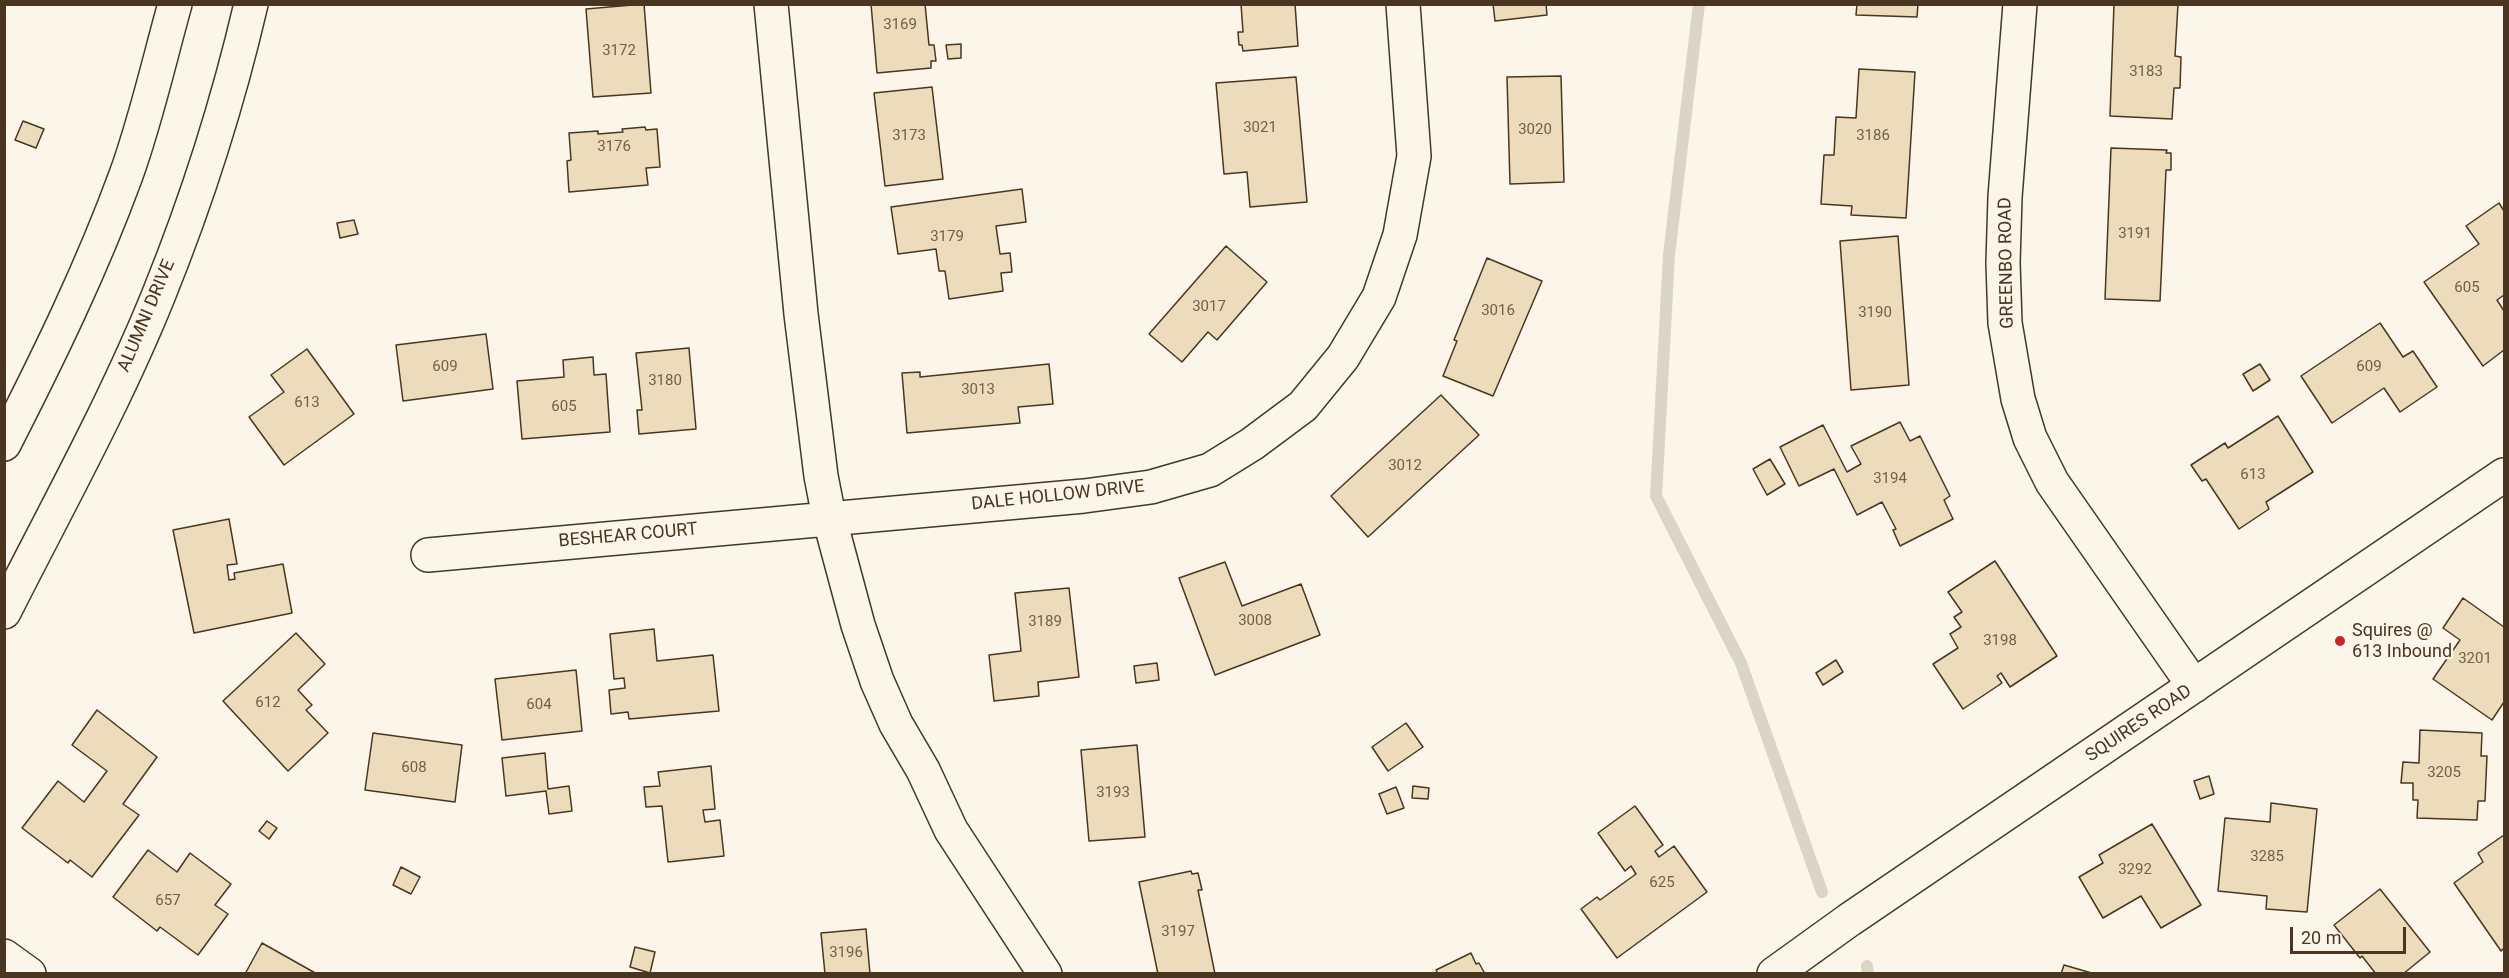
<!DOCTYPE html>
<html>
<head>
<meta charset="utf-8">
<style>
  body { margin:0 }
  #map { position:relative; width:2509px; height:978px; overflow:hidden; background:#fbf6e9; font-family:Roboto,sans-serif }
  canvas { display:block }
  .frame { position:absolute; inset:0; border:6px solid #4a3520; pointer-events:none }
  .scale { position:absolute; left:2290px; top:927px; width:116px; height:27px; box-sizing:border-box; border:3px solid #4a3520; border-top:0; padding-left:8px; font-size:18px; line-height:21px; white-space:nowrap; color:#4a3520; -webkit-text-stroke:4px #fbf6e9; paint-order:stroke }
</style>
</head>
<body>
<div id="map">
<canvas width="2509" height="978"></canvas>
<div class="frame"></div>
<div class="scale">20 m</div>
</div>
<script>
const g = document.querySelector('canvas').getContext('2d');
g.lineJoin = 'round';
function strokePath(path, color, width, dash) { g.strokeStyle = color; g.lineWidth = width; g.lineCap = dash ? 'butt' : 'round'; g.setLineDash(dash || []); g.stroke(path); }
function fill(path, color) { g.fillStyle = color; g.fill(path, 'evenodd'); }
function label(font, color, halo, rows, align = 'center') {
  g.font = font + ' Roboto,sans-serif'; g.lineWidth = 4.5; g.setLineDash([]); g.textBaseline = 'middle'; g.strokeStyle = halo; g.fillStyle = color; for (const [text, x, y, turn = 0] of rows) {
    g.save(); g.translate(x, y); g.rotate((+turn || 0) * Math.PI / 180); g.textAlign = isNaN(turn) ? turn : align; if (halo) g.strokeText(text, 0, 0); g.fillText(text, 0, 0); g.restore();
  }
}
strokePath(new Path2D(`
  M1699 4 1669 255 1656 496 1741 663 1822 892
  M1867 966 1868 974`), '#dcd4c6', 12);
const building = new Path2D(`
  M644 4 651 93 593 97 586 9Z
  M871 4H925L929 45H934L936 61H931V68L877 73Z
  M1241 4H1295L1298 46 1243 51 1242 45H1239L1238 32H1243Z
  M1493 4H1546L1547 15 1495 21Z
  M1857 4H1918L1917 17 1856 15Z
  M2114 4H2178L2175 56 2181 57 2180 88H2174L2172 119 2110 116Z
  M961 44V58L948 59 946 45Z
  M1859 69 1915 72 1906 218 1851 215 1852 206 1821 204 1824 155H1834L1836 117 1856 118Z
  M1561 76 1564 182 1510 184 1507 77Z
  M1296 77 1307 202 1250 207 1247 172 1224 174 1216 83Z
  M932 87 943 179 885 186 874 93Z
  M23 121 44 129 36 148 15 140Z
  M645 127 646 130 657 129 660 167 646 168 648 185 569 192 567 161 571 160 569 133 598 131V134L623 132 622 129Z
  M2111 148 2167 150 2166 153H2171V170H2166L2160 301 2105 299Z
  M1022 189 1026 222 996 226 1000 254 1010 253 1012 272 1001 273 1003 291 949 299 945 271H939L936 249 898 254 891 207Z
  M2499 203 2504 211V295L2497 300 2504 311V350L2483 366 2424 282 2479 244 2466 226Z
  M354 220 358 234 340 238 337 223Z
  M1898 236 1909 385 1851 390 1840 241Z
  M1226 246 1267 282 1217 340 1208 332 1182 362 1149 334Z
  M1487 258 1542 281 1493 396 1443 376 1457 341 1454 340Z
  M2380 323 2403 357 2413 351 2437 387 2400 412 2384 388 2332 423 2301 376Z
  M486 334 493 389 403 401 396 345Z
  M689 348 696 429 639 434 637 410H642L636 353Z
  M307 349 354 414 284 465 249 417 284 392 271 375Z
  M593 357 594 375 606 374 610 432 522 439 517 381 564 377 563 360Z
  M1049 364 1053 404 1018 407 1020 423 907 433 902 373 920 372V377Z
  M2260 364 2270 380 2253 391 2243 374Z
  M1441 395 1479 435 1368 537 1331 496Z
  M2278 416 2313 472 2266 502 2269 509 2239 529 2206 479 2202 481 2191 465 2225 443 2228 448Z
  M1900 422 1910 441 1920 436 1950 496 1944 500 1953 519 1900 546 1893 530 1896 529 1882 502 1857 515 1834 469 1799 486 1780 447 1823 425 1847 472 1861 464 1851 446Z
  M1770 459 1785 484 1767 495 1753 469Z
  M229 519 237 564 227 565 229 580 235 579 234 573 283 564 292 613 194 633 173 530Z
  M1995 561 2057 656 2010 687 2001 673 1997 676 2002 683 1963 709 1933 664 1958 648 1950 634 1961 627 1954 617 1962 612 1948 592Z
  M1225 562 1242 606 1301 584 1320 635 1215 675 1179 578Z
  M1069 588 1079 677 1038 682 1039 696 994 701 989 655 1021 651 1015 593Z
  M2463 598 2504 627V702L2492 720 2433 679 2460 640 2443 628Z
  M654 629 657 661 713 655 719 711 629 719 628 712 611 714 609 690 625 688 624 678 614 679 610 634Z
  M296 633 325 664 298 690 312 705 306 710 328 733 288 771 223 701Z
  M1836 660 1843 672 1823 685 1816 673Z
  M1157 663 1159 680 1136 683 1134 666Z
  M576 670 582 731 502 740 495 679Z
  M97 710 157 757 123 804 139 815 92 877 70 860 68 863 22 828 58 781 84 802 107 771 72 745Z
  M1406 723 1423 747 1388 771 1372 747Z
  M2420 730 2482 733 2481 756H2487L2485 801H2478L2477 820 2417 818 2418 800H2413V783H2401L2403 762 2419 763Z
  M373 733 462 745 455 802 365 790Z
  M1137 745 1145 837 1089 841 1081 750Z
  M545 753 548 789 569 786 572 811 549 814 546 791 506 796 502 758Z
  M711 766 715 809 703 810 705 822 720 820 724 856 668 862 662 806 646 807 644 787 660 786 658 772Z
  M2209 776 2214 794 2200 799 2194 781Z
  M1413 786 1429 788 1428 799 1412 798Z
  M1396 787 1404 808 1387 814 1379 794Z
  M2271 803 2317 809 2307 912 2266 909 2267 896 2218 891 2225 818 2270 822Z
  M1635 806 1663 845 1655 851 1659 857 1674 846 1707 892 1617 958 1581 909 1597 897 1600 900 1636 874 1631 866 1625 871 1598 833Z
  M267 821 277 828 269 839 259 831Z
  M2152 824 2201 905 2161 928 2141 896 2103 918 2079 877 2103 863 2099 855Z
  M2504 835V948L2501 951 2454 883 2483 862 2478 853Z
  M148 850 177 872 190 853 231 884 215 905 228 914 198 955 160 927 157 931 113 897Z
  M401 867 420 877 411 894 393 885Z
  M1191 871 1192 874 1198 873 1202 890H1198L1215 974H1158L1139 882Z
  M2380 889 2430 952 2403 974H2376L2362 956 2360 958 2334 925Z
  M866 929 870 974H825L821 933Z
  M262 943 317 974H245Z
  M635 947 655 952 650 973 630 967Z
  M1471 953 1476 964 1479 963 1485 974H1438L1436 970Z
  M2064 965 2095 974H2061Z`);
fill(building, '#ecdcbc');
strokePath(building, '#4a3520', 1.5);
const minor = new Path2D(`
  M771 4 801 314 821 476 829 517 858 625 877 681 896 724 923 770 951 830 1045 974
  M2020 4 2005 197 2003 263 2005 323 2018 399 2030 438 2052 482 2194 686
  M4 444C49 356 92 268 126 175 146 120 159 61 175 4
  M428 555 1084 496 1151 487 1210 470 1252 444 1303 406 1343 357 1379 297 1400 235 1414 156 1403 4
  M4 612C56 509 116 401 159 294 197 200 228 103 251 4
  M4 956 29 974
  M1774 974 1849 920 2504 475`);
strokePath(minor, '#4a3520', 36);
strokePath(minor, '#fbf6e9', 33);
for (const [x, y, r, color] of [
  [2340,641,6,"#c62828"]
]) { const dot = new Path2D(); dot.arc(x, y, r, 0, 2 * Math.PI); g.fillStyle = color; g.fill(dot); strokePath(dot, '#fbf6e9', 2); }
label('15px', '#725f47', null, [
  ["3169",900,25],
  ["3172",619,51],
  ["3183",2146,72],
  ["3021",1260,128],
  ["3020",1535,130],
  ["3173",909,136],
  ["3186",1873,136],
  ["3176",614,147],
  ["3191",2135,234],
  ["3179",947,237],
  ["605",2467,288],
  ["3017",1209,307],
  ["3016",1498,311],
  ["3190",1875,313],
  ["609",445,367],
  ["609",2369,367],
  ["3180",665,381],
  ["3013",978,390],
  ["613",307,403],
  ["605",564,407],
  ["3012",1405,466],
  ["613",2253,475],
  ["3194",1890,479],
  ["3008",1255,621],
  ["3189",1045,622],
  ["3198",2000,641],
  ["3201",2475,659],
  ["612",268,703],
  ["604",539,705],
  ["608",414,768],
  ["3205",2444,773],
  ["3193",1113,793],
  ["3285",2267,857],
  ["3292",2135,870],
  ["625",1662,883],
  ["657",168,901],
  ["3197",1178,932],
  ["3196",846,953]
]);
label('18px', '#4a3520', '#fbf6e9', [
  ["GREENBO ROAD",2007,263,-91],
  ["ALUMNI DRIVE",147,316,-67],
  ["DALE HOLLOW DRIVE",1058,496,-6],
  ["BESHEAR COURT",628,536,-5],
  ["SQUIRES ROAD",2139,724,-34]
]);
label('18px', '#4a3520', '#fbf6e9', [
  ["Squires @",2352,631],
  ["613 Inbound",2352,652]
], 'left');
</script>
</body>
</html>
